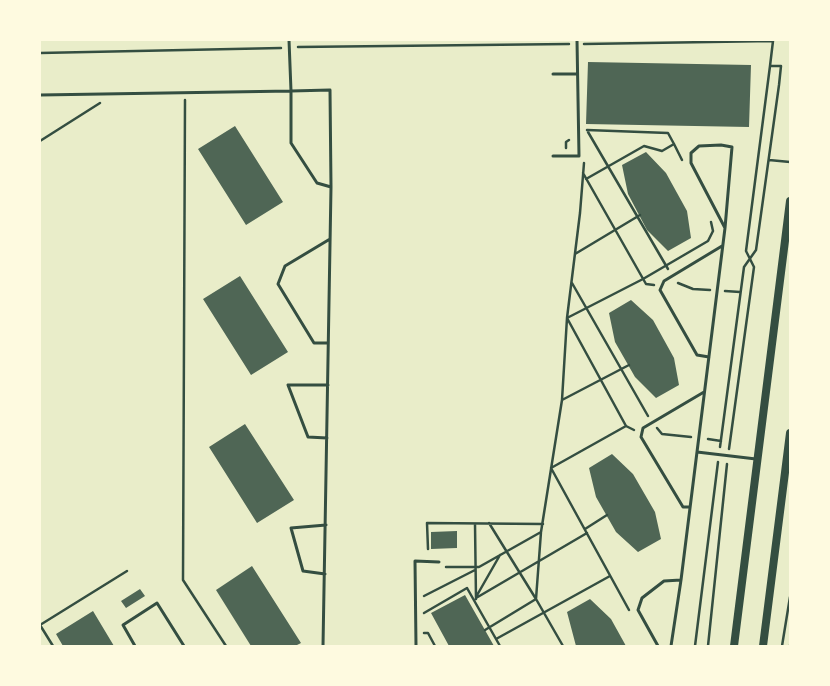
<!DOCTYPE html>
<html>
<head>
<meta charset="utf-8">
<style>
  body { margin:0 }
  #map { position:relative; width:830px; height:686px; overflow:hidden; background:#e9edc9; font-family:"Crimson Pro",serif }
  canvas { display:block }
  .frame { position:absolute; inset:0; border:41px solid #fefae0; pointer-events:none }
</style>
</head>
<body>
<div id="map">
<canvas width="830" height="686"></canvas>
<div class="frame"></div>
</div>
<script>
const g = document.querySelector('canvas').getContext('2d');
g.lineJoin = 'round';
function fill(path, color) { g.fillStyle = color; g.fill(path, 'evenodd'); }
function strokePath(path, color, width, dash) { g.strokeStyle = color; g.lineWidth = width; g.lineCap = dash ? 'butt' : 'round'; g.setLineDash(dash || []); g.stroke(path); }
fill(new Path2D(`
  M588 62 751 65 749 127 586 124Z
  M235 126 283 202 246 225 198 149Z
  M646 152 666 173 687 211 691 238 668 251 647 230 628 194 622 165Z
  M240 276 288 352 251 375 203 299Z
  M631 300 653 320 674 358 679 385 656 398 635 377 615 342 609 313Z
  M245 424 294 500 257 523 209 447Z
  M612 454 633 474 655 512 661 539 638 552 616 532 596 497 589 468Z
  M457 531V548L431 549V532Z
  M252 566 301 643 295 646H251L216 590Z
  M140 589 145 596 126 608 121 601Z
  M465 595 494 646H449L431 613Z
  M590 599 611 619 626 646H576L567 612Z
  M93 611 114 646H63L56 634Z`), '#4f6655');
strokePath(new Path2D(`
  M584 44 773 41 770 66H781L779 85 756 250 744 267 720 447
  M298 47 569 44
  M40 53 281 48
  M185 100 183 580 226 646
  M587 130 668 133 674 144
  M588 132 668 269
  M40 141 100 103
  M566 148V142L569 140
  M769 160 790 162
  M583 173 646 284 654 285
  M586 179 644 146 662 151 674 144 682 160
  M575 254 640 215
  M572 283 648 416
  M678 283 693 289 710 290
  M725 291 740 292
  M562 400 629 365
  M626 426 567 318 643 279 708 241 713 231 711 222
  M657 428 662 434 691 437
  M708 439 721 441
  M729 449 754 267 746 251 770 66
  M475 524 476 599
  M585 529 607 515
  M428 549 427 523 543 524
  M446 567H479L541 532
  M424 596 475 570
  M476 597 500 555
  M476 598 587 533
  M629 610 551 468 626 426 634 430
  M424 613 467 588 496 639 610 576
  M40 625 127 571
  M40 625 53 646
  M485 630 536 599 489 523
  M424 633H428L435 646
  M496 639 500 646
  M563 646 536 599 541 532 562 400 567 318 580 213 584 163
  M695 646 718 462
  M708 646 727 464
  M782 646 790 597
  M790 646V645`), '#344e41', 2.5);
strokePath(new Path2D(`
  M289 40 291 91 330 90 331 187 323 646
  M553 74H577
  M40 95 291 91V143L317 183 331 187
  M553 156H579L577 40
  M328 343H314L278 284 285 266 330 239
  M709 357 697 355 660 290 664 281 722 246
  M327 438 308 437 288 385H328
  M697 452 756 459
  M690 507H683L641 437 643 428 704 392
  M325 574 303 571 291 528 326 525
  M135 646 123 625 157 603 184 646
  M416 646 415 561 439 562
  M658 646 638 610 642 598 664 581 681 580
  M671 646 681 580 725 228 732 147 721 145 699 146 691 153V163L725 228`), '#344e41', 3);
strokePath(new Path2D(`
  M734 646 790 201
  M763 646 790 433`), '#344e41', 8);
</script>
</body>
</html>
